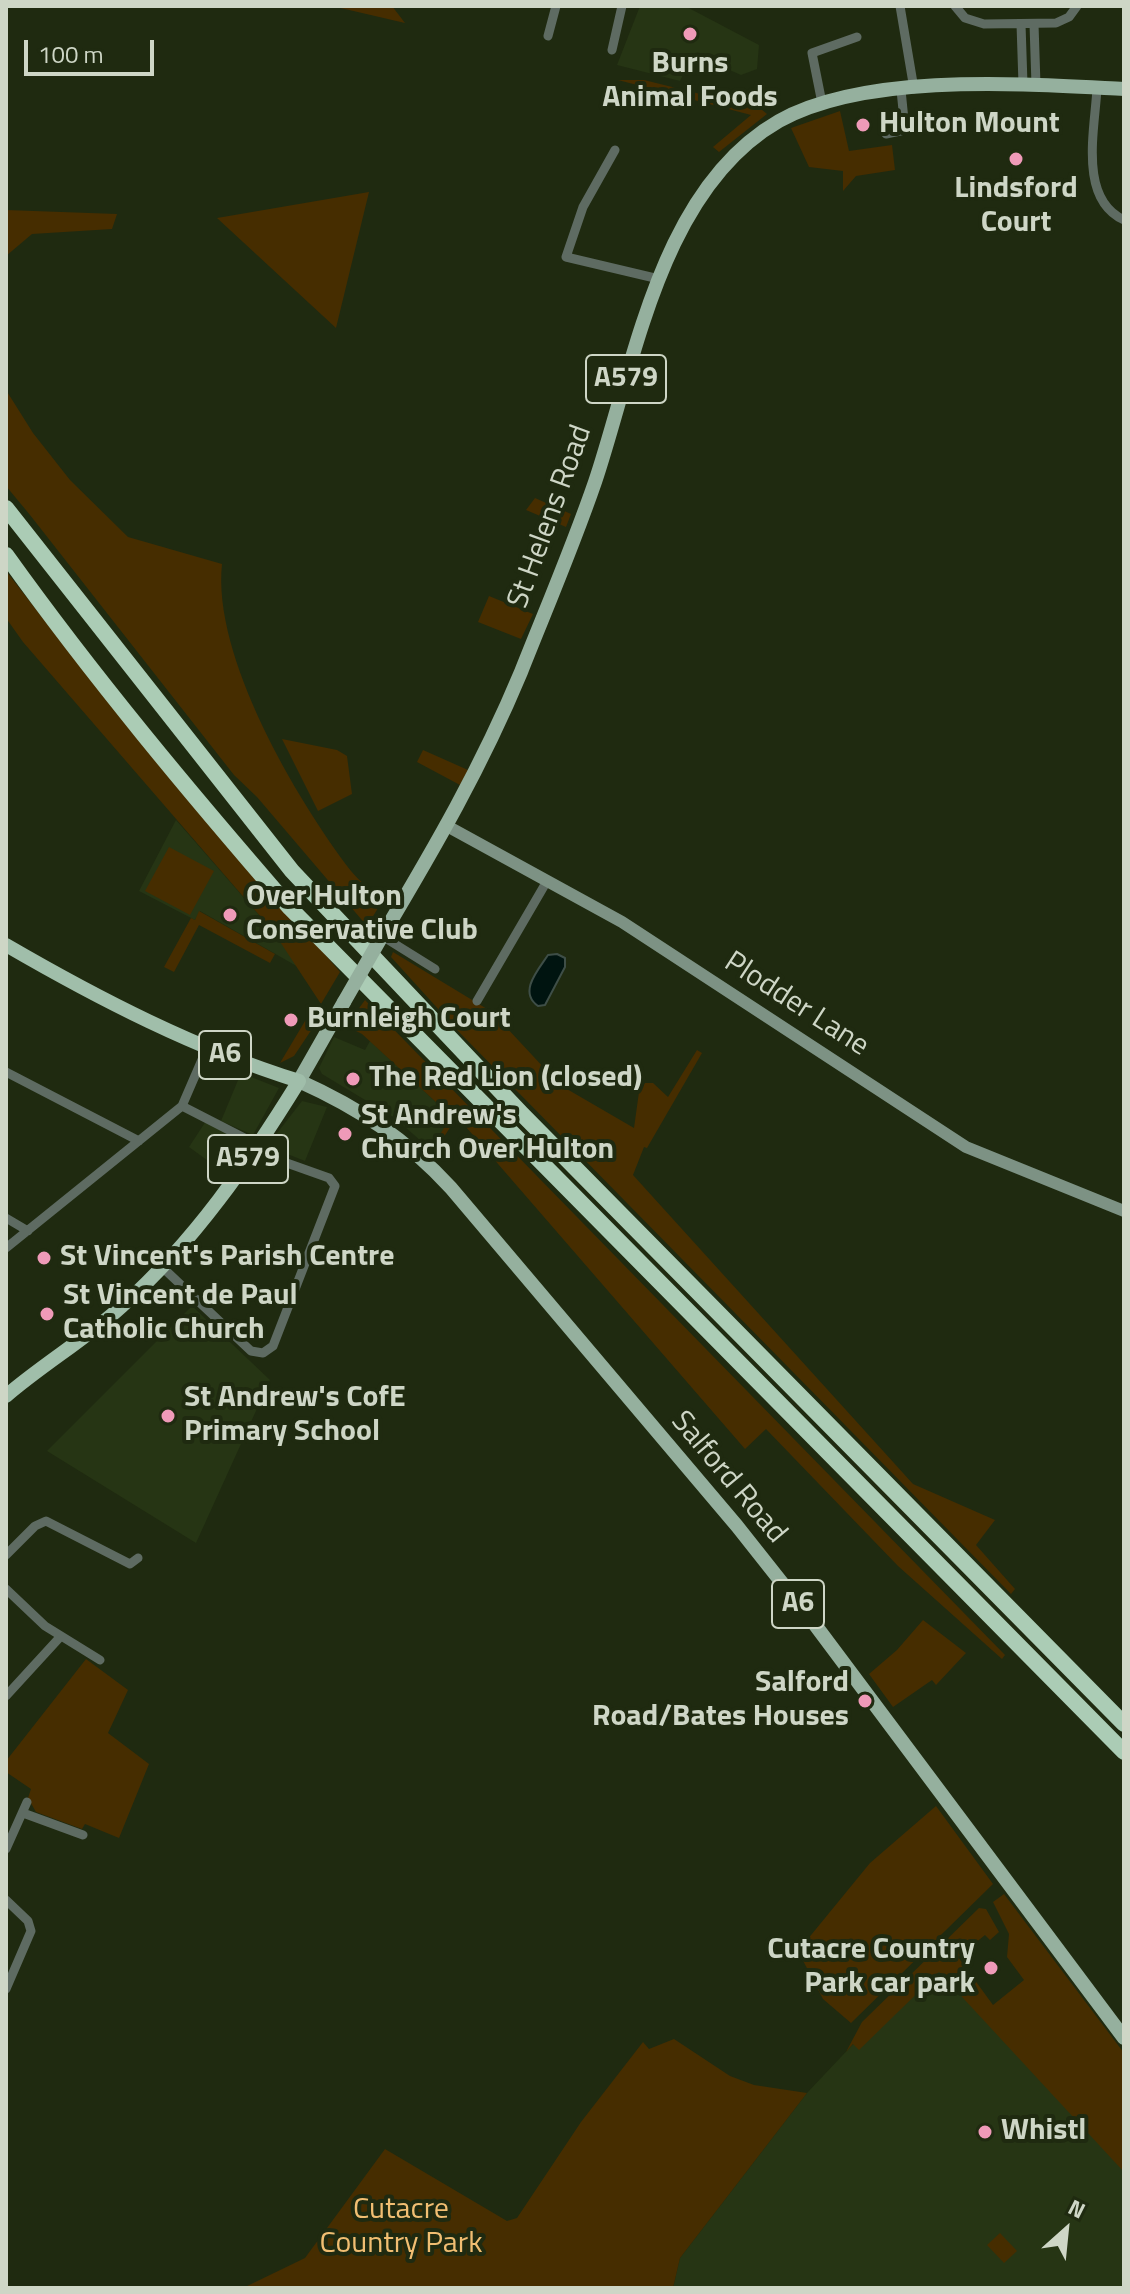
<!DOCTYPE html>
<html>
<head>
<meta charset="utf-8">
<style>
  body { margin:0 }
  #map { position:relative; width:1130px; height:2294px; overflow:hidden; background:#1f2a10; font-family:"Titillium Web",sans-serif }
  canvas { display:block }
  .frame { position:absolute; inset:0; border:8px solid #ced6c6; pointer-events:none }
  .north { position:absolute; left:1026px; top:2190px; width:80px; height:80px; -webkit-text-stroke:6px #1f2a10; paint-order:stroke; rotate:27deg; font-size:22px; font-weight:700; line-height:32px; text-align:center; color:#ced6c6 }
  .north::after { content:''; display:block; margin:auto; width:28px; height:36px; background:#ced6c6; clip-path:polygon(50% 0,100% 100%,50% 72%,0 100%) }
  .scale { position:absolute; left:24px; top:40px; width:130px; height:36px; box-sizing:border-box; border:4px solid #ced6c6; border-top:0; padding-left:10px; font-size:24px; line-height:28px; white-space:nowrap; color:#ced6c6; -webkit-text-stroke:6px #1f2a10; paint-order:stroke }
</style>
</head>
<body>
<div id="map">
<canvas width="1130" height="2294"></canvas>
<div class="frame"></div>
<div class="north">N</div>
<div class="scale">100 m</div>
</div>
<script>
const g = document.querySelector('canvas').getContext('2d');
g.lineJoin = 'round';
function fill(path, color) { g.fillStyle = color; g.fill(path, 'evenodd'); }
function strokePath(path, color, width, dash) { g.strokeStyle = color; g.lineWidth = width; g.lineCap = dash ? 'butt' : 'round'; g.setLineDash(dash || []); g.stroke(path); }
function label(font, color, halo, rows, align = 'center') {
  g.font = font + ' "Titillium Web",sans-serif'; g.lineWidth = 8; g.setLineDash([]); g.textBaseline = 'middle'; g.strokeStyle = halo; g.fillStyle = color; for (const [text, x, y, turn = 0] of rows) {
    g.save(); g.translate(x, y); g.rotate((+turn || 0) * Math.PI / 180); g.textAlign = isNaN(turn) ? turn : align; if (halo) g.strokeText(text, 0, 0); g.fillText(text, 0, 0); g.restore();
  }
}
fill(new Path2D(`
  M640 6H685L759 45 757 69 741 75 693 54 680 81 617 65Z
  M176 820 273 931 300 968 200 911 195 920 139 891Z
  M334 1037 365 1050 370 1041 452 1117 431 1150 395 1118 322 1074 319 1068Z
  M241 1073 279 1088 253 1135 221 1121Z
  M302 1101 327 1107 305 1161 267 1146Z
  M206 1121 245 1144 226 1174 189 1147Z
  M192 1306 270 1380 196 1543 47 1451Z
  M944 1962 1124 2140V2288H673L680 2258 807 2093 926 1967Z`), '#263514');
fill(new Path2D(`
  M332 6H392L405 23Z
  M618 80H644L761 109 767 114 719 152 713 147 751 115Z
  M840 111 849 151 892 145 895 170 856 176 843 191V171L809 167 791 128Z
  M369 192 336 328 217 218Z
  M6 210 117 214 112 229 32 234 6 256Z
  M6 390 33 433 70 480 128 537 222 564C212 656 296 799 351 871 360 882 373 891 383 900L367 926 257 797 234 775 30 515 6 486Z
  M535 498 571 514 566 527 526 510Z
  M6 571 103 695 340 972 321 1004 273 931 23 642 6 618Z
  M489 596 533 614 521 639 478 622Z
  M282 739 337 750 347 756 352 794 318 811Z
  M423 750 468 770 460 785 417 762Z
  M169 847 214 871 190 915 145 891Z
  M199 911 275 954 270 963 199 925 174 972 164 967 191 918 195 920Z
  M393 952 492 1012 560 1085 634 1128 639 1092 645 1083H653L668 1097 697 1050 702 1053 647 1148 644 1147 633 1175 913 1484 995 1520 976 1545 1015 1589 1011 1594 459 1032 391 957Z
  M365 1000 1005 1655 1002 1659 898 1566 766 1429 745 1449 466 1127 455 1120 434 1152 431 1150 451 1116 362 1034 346 1026Z
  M308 1016 318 1020 294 1056 280 1063Z
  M923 1620 966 1653 936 1685 932 1680 893 1707 869 1674 897 1650Z
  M86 1659 128 1690 108 1733 149 1764 119 1838 85 1824 82 1829 36 1812 28 1798 31 1789 6 1772V1761Z
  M936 1806 993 1884 851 2023 823 1999 798 1951 870 1863Z
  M1004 1894 1124 2053V2172L939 1972 859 2050 853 2044 846 2052 862 2022 979 1908 986 1909 999 1932 990 1940 985 1935 958 1957 993 2005 1024 1980 1007 1957 1009 1934 993 1902Z
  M674 2039 730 2076 754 2085 807 2093 680 2258 673 2288H243L305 2258 385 2149 507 2221 517 2218 581 2122 643 2042 649 2049Z
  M1000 2233 1017 2251 1004 2263 987 2245Z`), '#462d00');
const water = new Path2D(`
  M557 954 565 958V967L545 1005 538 1006C518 992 538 970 548 955Z`);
fill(water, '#001410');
strokePath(water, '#3e4e47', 2);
strokePath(new Path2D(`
  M900 6 914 89
  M955 6 965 18 984 24 1056 23 1069 17 1077 6
  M1021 24 1023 84
  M1034 24 1036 85
  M548 36 556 6
  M612 50 622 6
  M1097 88C1095 129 1078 199 1124 220
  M822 103 812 53 857 37
  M886 134 905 130 901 90
  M615 150 583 207 566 257 659 279
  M382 936 435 969
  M477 1001 547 881
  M6 1072 139 1141
  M182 1106 258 1145
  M6 1218 28 1231
  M6 1248 182 1106 207 1048
  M162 1267 251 1351 263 1353 273 1346 335 1186 329 1178 253 1151
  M6 1555 35 1526 46 1521 130 1564 138 1558
  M6 1589 45 1626 100 1660
  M6 1696 61 1636
  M23 1813 83 1835
  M6 1849 27 1802
  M6 1900 28 1921 31 1931 6 1989`), '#5e6b62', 9);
strokePath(new Path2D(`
  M447 826 622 922 966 1147 1124 1211`), '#7d9284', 12);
strokePath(new Path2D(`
  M382 936C435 847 481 768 521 672 546 609 573 546 595 482 635 363 660 189 779 121 867 72 1025 84 1124 89
  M344 1002 299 1081C359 1108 406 1139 451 1188L737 1526 813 1622 1124 2038`), '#95b09e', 14);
strokePath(new Path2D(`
  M6 945C99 999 196 1049 299 1081 249 1162 194 1242 122 1306 86 1339 43 1364 6 1396`), '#a0beaa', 14);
strokePath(new Path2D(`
  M6 508 292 871 521 1113 1124 1724
  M6 555C94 678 191 794 290 908L1124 1752`), '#abccb5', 16);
strokePath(new Path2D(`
  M344 1002 382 936`), '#95b09e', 14);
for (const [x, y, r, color] of [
  [690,34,8,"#ef9ab8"],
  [863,125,8,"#ef9ab8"],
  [1016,159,8,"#ef9ab8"],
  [230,915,8,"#ef9ab8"],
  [291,1020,8,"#ef9ab8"],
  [353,1079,8,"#ef9ab8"],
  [345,1134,8,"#ef9ab8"],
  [44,1258,8,"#ef9ab8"],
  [47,1314,8,"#ef9ab8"],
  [168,1416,8,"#ef9ab8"],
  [865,1701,8,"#ef9ab8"],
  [991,1968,8,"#ef9ab8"],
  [985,2132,8,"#ef9ab8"]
]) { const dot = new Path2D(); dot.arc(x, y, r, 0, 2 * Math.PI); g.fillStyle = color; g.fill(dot); strokePath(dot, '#1f2a10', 3); }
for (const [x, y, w] of [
  [626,379,80],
  [225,1055,52],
  [248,1159,80],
  [798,1604,52]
]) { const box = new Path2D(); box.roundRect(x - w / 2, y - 24, w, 48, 6); g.fillStyle = '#1f2a10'; g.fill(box); strokePath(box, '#ced6c6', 2); }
label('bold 28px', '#ced6c6', null, [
  ["A579",626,379],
  ["A6",225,1055],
  ["A579",248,1159],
  ["A6",798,1604]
]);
label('bold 30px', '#ced6c6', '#1f2a10', [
  ["Burns",690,65,"center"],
  ["Animal Foods",690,99,"center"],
  ["Hulton Mount",879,125],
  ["Lindsford",1016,190,"center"],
  ["Court",1016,224,"center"],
  ["Over Hulton",246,898],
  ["Conservative Club",246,932],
  ["Burnleigh Court",307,1020],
  ["The Red Lion (closed)",369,1079],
  ["St Andrew's",361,1117],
  ["Church Over Hulton",361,1151],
  ["St Vincent's Parish Centre",60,1258],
  ["St Vincent de Paul",63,1297],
  ["Catholic Church",63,1331],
  ["St Andrew's CofE",184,1399],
  ["Primary School",184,1433],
  ["Salford",849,1684,"right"],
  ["Road/Bates Houses",849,1718,"right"],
  ["Cutacre Country",975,1951,"right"],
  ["Park car park",975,1985,"right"],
  ["Whistl",1001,2132]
], 'left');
label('30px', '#ced6c6', '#1f2a10', [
  ["St Helens Road",551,517,-70],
  ["Plodder Lane",796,1005,33],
  ["Salford Road",728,1478,50]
]);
label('30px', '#f1be72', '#1f2a10', [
  ["Cutacre",401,2211],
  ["Country Park",401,2245]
]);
</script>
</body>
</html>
